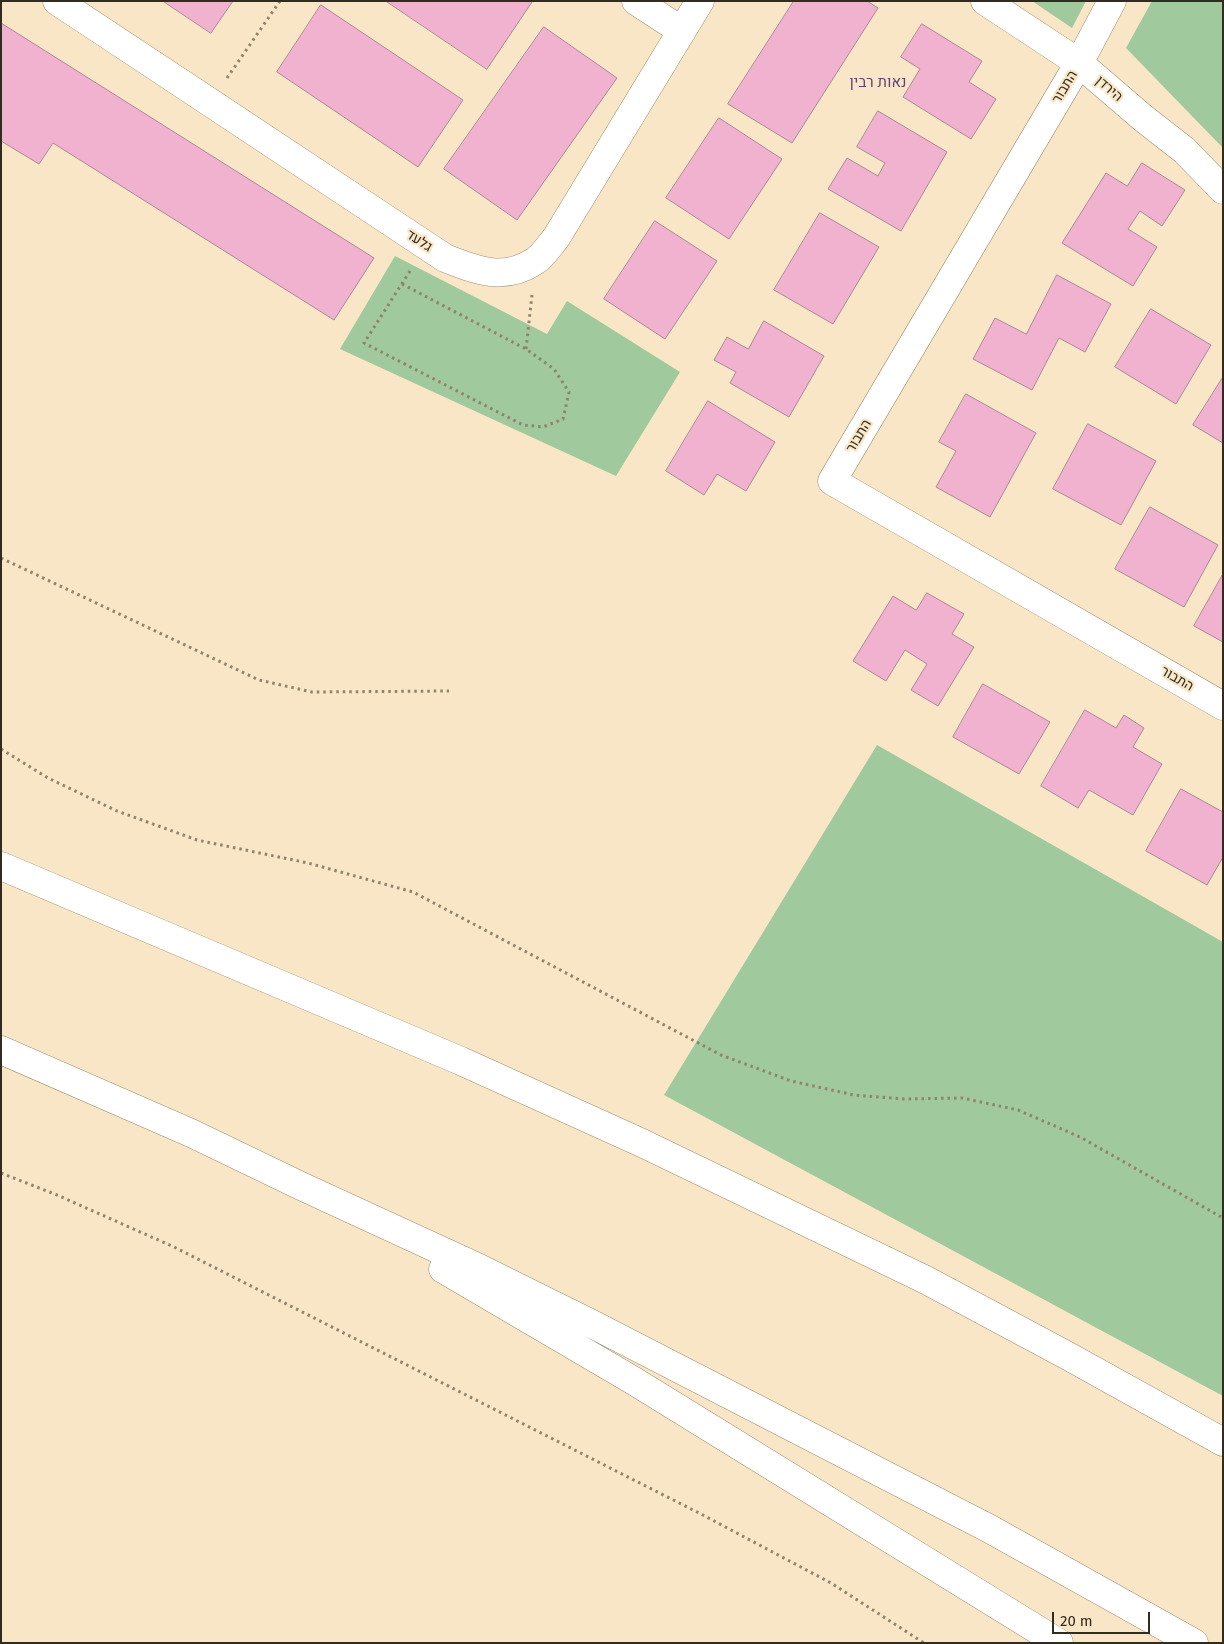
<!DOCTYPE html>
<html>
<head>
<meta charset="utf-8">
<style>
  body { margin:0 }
  #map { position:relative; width:1224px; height:1644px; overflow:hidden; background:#f8e6c6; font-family:"Fira Sans",sans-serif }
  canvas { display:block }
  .frame { position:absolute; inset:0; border:2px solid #322b1f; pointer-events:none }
  .scale { position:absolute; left:1052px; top:1612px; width:98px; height:22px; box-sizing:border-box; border:2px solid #322b1f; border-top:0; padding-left:6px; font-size:15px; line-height:18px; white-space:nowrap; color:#322b1f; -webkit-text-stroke:4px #f8e6c6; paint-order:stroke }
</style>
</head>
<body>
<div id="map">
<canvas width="1224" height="1644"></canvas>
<div class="frame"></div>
<div class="scale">20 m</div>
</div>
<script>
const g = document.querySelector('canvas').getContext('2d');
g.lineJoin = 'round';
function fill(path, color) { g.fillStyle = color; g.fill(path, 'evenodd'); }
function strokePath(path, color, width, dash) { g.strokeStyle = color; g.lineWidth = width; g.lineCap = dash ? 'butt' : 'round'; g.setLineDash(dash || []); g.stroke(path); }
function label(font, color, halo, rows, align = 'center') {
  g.font = font + ' "Fira Sans",Heebo,sans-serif'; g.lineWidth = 4.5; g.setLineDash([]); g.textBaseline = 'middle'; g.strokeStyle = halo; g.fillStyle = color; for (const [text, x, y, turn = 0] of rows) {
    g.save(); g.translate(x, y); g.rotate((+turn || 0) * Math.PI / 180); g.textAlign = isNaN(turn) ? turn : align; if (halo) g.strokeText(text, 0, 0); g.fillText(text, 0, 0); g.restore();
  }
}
fill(new Path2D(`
  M1032 1H1086L1072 28Z
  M1152 1H1223V148L1126 48Z
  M395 256 547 334 567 301 680 372 616 476 340 349Z
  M877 745 1223 942V1396L664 1095Z`), '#a0c99e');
const building = new Path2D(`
  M163 1H233L211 33Z
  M386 1H530L532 2 487 69Z
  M794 1H867L878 8 792 143 728 104Z
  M321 5 463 100 418 167 277 72Z
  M1 23 374 258 334 320 53 143 39 164 1 141Z
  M922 24 982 61 969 82 996 99 971 139 903 97 920 69 901 57Z
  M544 27 617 78 517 220 444 169Z
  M878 111 947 152 901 231 828 189 847 158 878 176 885 163 857 147Z
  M719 118 782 159 729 239 666 198Z
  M1142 163 1185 190 1162 226 1140 211 1128 229 1157 247 1133 286 1062 243 1106 173 1127 186Z
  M820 213 879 247 833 324 774 290Z
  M655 221 717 261 665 339 604 299Z
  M1057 275 1111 304 1085 352 1059 338 1032 390 973 359 995 318 1026 334Z
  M1151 309 1211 345 1176 404 1115 367Z
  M764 321 824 356 789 417 730 383 736 372 714 360 727 337 748 349Z
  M1223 377V443L1193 425Z
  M966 394 1036 433 990 517 936 487 956 451 939 442Z
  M708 401 775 442 746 491 717 474 704 495 666 471Z
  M1088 424 1156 461 1121 525 1053 489Z
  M1150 507 1218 545 1184 607 1115 569Z
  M1223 574V642L1194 626Z
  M927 593 964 614 952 634 974 647 938 706 911 690 927 664 905 650 886 681 853 661 893 596 916 610Z
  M983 684 1050 722 1019 774 953 737Z
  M1085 710 1116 728 1124 715 1144 728 1133 747 1162 764 1133 815 1089 790 1078 808 1041 786Z
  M1181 789 1223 812V857L1207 885 1146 851Z`);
fill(building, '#f1b2cf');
strokePath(building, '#ab8898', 1);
const minor = new Path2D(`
  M57 1 445 258C476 270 504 282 535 261 543 256 550 245 556 238L700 1
  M636 1 682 31
  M985 1 1079 63 1143 118 1184 150 1223 190
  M1112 1 1079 63 832 481 1223 706`);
const highway = new Path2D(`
  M1 866 461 1061 642 1143 926 1280 1068 1356 1223 1442
  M1 1050 191 1133 301 1186 479 1268 592 1324 990 1529 1194 1643
  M443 1269 634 1381 1059 1643`);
strokePath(minor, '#a08f71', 29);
strokePath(highway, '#a08f71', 29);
strokePath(new Path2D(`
  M227 78 280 1
  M402 284 526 349 554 369 569 392 563 419 543 427 523 425 364 343 410 271
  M526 349 532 295
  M1 558 259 680 312 692 449 691
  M1 749 48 778 117 811 197 840 308 863 413 892 721 1055 791 1081 854 1095 904 1099 962 1098 1018 1110 1080 1137 1223 1218
  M1 1173 57 1195 174 1247 699 1513 831 1583 924 1643`), '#8f836d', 3, [2.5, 4]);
strokePath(minor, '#fff', 28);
strokePath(highway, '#fff', 28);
label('14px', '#322b1f', '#f8e6c6', [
  ["התבור",1065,87,-59],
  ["הירדן",1109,89,41],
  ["גלעד",419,241,33],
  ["התבור",859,436,-59],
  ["התבור",1177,679,30]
]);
label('15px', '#644079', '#f8e6c6', [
  ["נאות רבין",878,83]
]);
</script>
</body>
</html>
